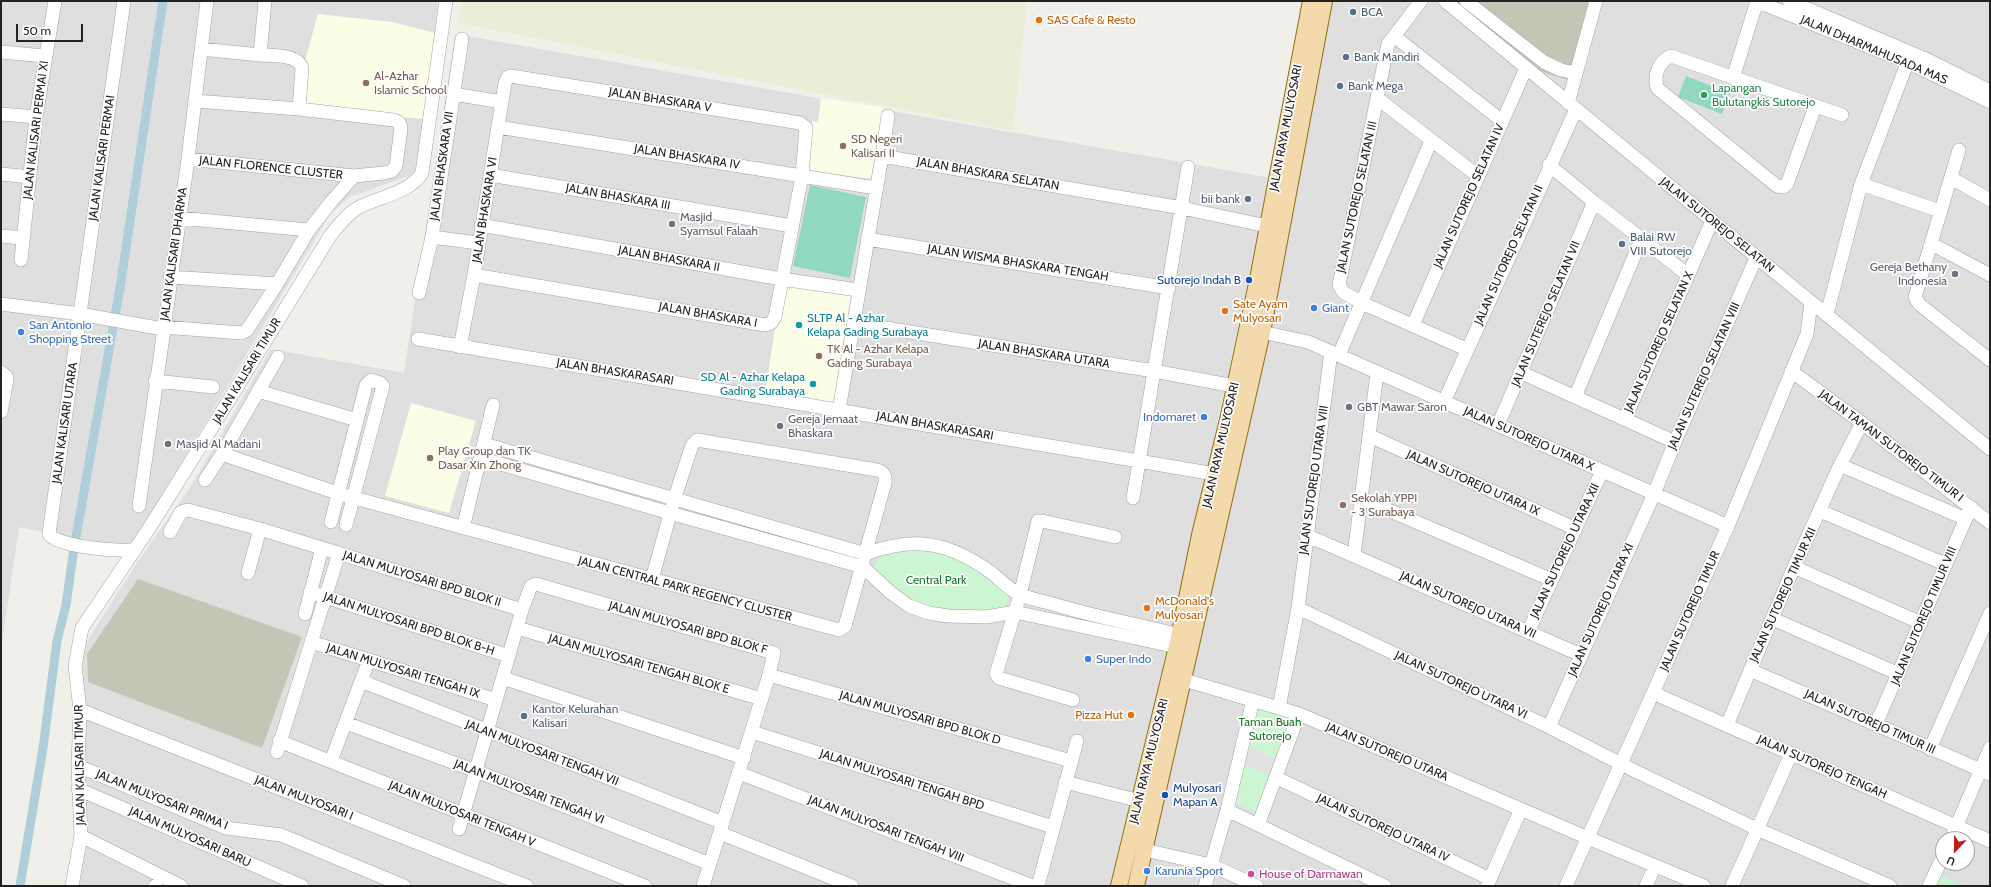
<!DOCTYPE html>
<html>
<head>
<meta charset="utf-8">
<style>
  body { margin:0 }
  #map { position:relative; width:1991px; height:887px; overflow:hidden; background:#f1efea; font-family:Cabin,sans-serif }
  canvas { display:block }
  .frame { position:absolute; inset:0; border:2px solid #222; pointer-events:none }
  .north { position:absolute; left:1935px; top:831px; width:40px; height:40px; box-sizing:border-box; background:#fff; border:1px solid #a7a7a7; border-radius:50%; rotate:202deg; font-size:11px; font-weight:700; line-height:16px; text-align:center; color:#222 }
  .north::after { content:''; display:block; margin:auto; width:14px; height:18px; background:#c01d13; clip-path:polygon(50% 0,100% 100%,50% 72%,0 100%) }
  .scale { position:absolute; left:16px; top:24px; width:67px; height:18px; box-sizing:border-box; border:2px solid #222; border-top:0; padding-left:5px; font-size:12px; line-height:14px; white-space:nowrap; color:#222; -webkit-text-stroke:3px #fff; paint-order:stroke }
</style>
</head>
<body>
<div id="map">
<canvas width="1991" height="887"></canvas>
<div class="frame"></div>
<div class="north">U</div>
<div class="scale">50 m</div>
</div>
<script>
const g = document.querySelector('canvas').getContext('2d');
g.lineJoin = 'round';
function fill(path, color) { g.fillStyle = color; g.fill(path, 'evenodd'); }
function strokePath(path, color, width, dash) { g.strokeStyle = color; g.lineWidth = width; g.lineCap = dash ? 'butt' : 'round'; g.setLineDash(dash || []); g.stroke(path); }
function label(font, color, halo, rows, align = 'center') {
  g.font = font + ' Cabin,sans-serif'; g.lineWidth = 3.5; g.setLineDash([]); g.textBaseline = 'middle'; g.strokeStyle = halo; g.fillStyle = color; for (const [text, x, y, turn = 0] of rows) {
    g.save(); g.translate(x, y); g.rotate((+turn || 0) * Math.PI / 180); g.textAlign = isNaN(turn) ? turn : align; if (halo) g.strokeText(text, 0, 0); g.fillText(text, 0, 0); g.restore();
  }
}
fill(new Path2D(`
  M1 1H438L421 162 414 174 350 197 331 213 130 549 19 527 1 649Z
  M1329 1H1452L1568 79 1589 1H1990V886H1135ZM1943 839H1967V863H1943Z
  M455 34 1271 178 1116 886H77L87 844 82 649 136 564 191 486 271 349 404 373Z`), '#e0dfdf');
fill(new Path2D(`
  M318 14 392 22 435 33 425 119 300 108 306 57Z
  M821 98 883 107 871 179 806 170 812 121 818 122Z
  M782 283 851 293 835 404 765 393Z
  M411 403 476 421 449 513 385 496Z`), '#fbfde7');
fill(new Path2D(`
  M1452 1H1589L1568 80 1536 70Z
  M138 579 302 637 262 748 88 682 87 654Z`), '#c4c5b5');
fill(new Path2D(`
  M463 1H1027L1013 131 458 23Z`), '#ebedd7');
fill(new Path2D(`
  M925 550C962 556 982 571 1010 594L1006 607C976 617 936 613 909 599 895 592 884 579 873 569L879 555 889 552Z
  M1256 704 1296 715 1257 813 1232 802Z
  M1940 875 1964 886H1935Z`), '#ccf5d2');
fill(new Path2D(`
  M1686 76 1730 93 1722 114 1678 97Z
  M810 185 866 197 850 278 793 266Z`), '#90d8c0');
fill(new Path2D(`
  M1248 746 1279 760 1272 776 1243 763Z`), '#e2e2e2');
strokePath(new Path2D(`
  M20 886 43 748 57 641 66 605 74 548 120 288 163 1`), '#aeceda', 9);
const minor = new Path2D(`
  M124 1 49 534C55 546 122 553 135 549
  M1421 1 1388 44 1339 285 1343 292 1362 303 1466 349
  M1445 1 1990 449
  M1466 1 1544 62 1561 70 1576 73
  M1756 1 1907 62 1990 102
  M1789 1 1928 60 1990 91
  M1394 36 1502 121
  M201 49 260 55 265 1
  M1 52 45 56
  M260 55C273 56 298 54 302 68L299 109
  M1733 78 1757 1
  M453 94 502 102
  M1377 98 1478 176
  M1568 103 1596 1
  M1815 107 1787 184 1783 187 1777 186 1761 173 1657 88C1654 74 1658 62 1671 56L1842 115
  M1 114 36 117
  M498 127 876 188
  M1959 150 1915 297 1919 304 1990 360
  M882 156 888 116
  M188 159 354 176 384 173 392 171 396 166 401 128 399 122 394 120 299 109 195 101
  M1549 165 1594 202 1688 275
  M1 174 30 177
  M490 175 792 226
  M1951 178 1990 200
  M1861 184 1940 211
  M179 218 309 230 331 202 354 176
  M481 225 781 279 858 290
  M1 236 23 238
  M432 237 478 243
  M867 239 1169 288
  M1932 244 1990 275
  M21 260 36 117 55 1
  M170 277 277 284 309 230
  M419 293 432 237 462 39
  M1 304 80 314 163 329
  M1827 314 1861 184 1911 53
  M854 323 1154 371 1234 386
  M1413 325 1526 68
  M163 327 242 333 247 330 277 284
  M1262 332 1308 342 1331 352 1728 526
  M418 339 1215 474
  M460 347 474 275 505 83 508 77 511 76 800 123 806 128 802 176 775 317 771 323 765 325 474 275
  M1339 355 1431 141
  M1791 371 1862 423 1990 523
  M1 372 6 376 7 379 1 412
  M1520 372 1675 442
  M155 381 213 387
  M258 391 357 420
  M1575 397 1641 240
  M1444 402 1576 109
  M839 410 882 156 1182 208 1267 226
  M1625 419 1712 221
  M1498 425 1594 202
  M1370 436 1576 529
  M484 444 866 554C914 536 948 542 989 571 999 578 1009 590 1021 595 1030 599 1042 601 1053 604 1094 617 1137 624 1180 635
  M222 454 340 494 839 630 845 626 885 483C886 475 884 472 877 470L697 440 692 445 674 500 652 579
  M480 458 670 513 863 567 891 593 909 606 929 613 948 616 986 617 1015 612 1177 647
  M1840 465 1966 519
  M205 480 222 454 278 357
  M1133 498 1188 167
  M1360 498 1552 580
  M139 506 188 159 207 1
  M1820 511 1945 564
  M331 522 366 385 371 380 380 383 383 386 346 525
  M463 528 493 405
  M170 532 181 512 188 510 260 529 522 610
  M1306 535 1581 655
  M1354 555 1377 373
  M1794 567 1921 623
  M248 573 260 529
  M310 592 509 656
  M1298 608 1549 727 1635 771 1757 829 1890 886
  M305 614 322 548
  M1773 619 1899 674
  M517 628 762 699
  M1528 632 1602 471
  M311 642 496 700
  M1750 670 1990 774
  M769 675 1071 761
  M503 678 744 758
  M1181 679 1299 714 1588 838 1704 886
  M361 681 723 823
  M1653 693 1990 841
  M1073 700 999 678 996 674 1020 595 1038 521H1042L1115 537
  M1279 708 1298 608 1331 352
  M80 710 527 886
  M346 723 476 771 710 864
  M1876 724 1971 507
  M1727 725 1794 567 1840 465 1862 423
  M1549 727 1654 494 1675 442 1756 258
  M752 732 1053 827
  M279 741 645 886
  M1930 749 1990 613
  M277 752 339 553
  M331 761 369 660
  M78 766 226 828 281 835 404 886
  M739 773 1033 886
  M1277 778 1490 879
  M1065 782 1140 801
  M78 789 302 886
  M1227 810 1385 886
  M1258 825 1299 714
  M459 829 522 610 531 586 536 584 774 653 769 675 703 886
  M720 833 852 886
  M81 836 181 886
  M1951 839 1990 748
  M1145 850 1211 865 1257 886
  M72 886 81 836 78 766 80 710 75 666 82 628 148 530 213 426 330 236C338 226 345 216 356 209 376 197 409 194 422 173L446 1
  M155 886 156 885
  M1038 886 1077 741
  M1205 886 1227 810 1253 700
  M1487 886 1521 809
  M1566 886 1728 526 1807 334 1811 302
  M1646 886 1655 866
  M1732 886 1791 754
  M1929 886 1943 856`);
const major = new Path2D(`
  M1119 886 1177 647 1200 535 1228 420 1258 279 1311 1
  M1136 886 1262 332 1324 1`);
strokePath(minor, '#a3a3a3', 14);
strokePath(major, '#916d0e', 18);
strokePath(minor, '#fff', 13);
strokePath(major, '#f4d9ac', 16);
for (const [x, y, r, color] of [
  [1353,12,4,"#5c6f8a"],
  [1039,20,4,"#e8710a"],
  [1346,57,4,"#5c6f8a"],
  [366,83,4,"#8d6e63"],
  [1340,86,4,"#5c6f8a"],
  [1704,95,4,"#2e9e5b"],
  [843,146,4,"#8d6e63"],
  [1248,199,4,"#5c6f8a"],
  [672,224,4,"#6b7280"],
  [1622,244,4,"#5c6f8a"],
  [1955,274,4,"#6b7280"],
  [1249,280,4,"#1a4fb4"],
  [1314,308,4,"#3f7fe0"],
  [1225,311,4,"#e8710a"],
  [799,325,4,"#0f9aa8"],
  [21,332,4,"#3f7fe0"],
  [819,356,4,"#8d6e63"],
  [813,384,4,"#0f9aa8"],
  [1349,407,4,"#6b7280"],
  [1204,417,4,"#3f7fe0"],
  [780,426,4,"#6b7280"],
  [168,444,4,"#6b7280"],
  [430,458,4,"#8d6e63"],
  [1343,505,4,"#8d6e63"],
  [1147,608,4,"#e8710a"],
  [1088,659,4,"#3f7fe0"],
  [1131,715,4,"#e8710a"],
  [524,716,4,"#5c6f8a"],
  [1165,795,4,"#1a4fb4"],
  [1147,871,4,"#3f7fe0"],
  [1251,874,4,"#d1479c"]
]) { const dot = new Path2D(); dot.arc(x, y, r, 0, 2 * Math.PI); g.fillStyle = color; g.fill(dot); strokePath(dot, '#fff', 1.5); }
label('12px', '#4e5e75', '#fff', [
  ["BCA",1361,12],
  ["Bank Mandiri",1354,57],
  ["Bank Mega",1348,86],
  ["bii bank",1240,199,"right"],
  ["Balai RW",1630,237],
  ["VIII Sutorejo",1630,251],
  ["Kantor Kelurahan",532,709],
  ["Kalisari",532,723]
], 'left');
label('12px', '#c56008', '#fff', [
  ["SAS Cafe & Resto",1047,20],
  ["Sate Ayam",1233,304],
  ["Mulyosari",1233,318],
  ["McDonald's",1155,601],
  ["Mulyosari",1155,615],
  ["Pizza Hut",1123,715,"right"]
], 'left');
label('12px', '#222', '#fff', [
  ["JALAN DHARMAHUSADA MAS",1874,50,23],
  ["JALAN BHASKARA V",660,100,9],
  ["JALAN RAYA MULYOSARI",1286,128,-79],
  ["JALAN KALISARI PERMAI XI",36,130,-83],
  ["JALAN BHASKARA IV",687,157,9],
  ["JALAN KALISARI PERMAI",102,158,-82],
  ["JALAN BHASKARA VII",442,166,-82],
  ["JALAN FLORENCE CLUSTER",271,168,6],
  ["JALAN BHASKARA SELATAN",988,174,10],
  ["JALAN SUTOREJO SELATAN IV",1469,196,-66],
  ["JALAN BHASKARA III",618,197,10],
  ["JALAN SUTOREJO SELATAN III",1357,197,-78],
  ["JALAN BHASKARA VI",485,210,-81],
  ["JALAN SUTOREJO SELATAN",1717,225,39],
  ["JALAN KALISARI DHARMA",174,254,-82],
  ["JALAN SUTOREJO SELATAN II",1509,255,-66],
  ["JALAN BHASKARA II",669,259,10],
  ["JALAN WISMA BHASKARA TENGAH",1018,263,9],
  ["JALAN SUTEREJO SELATAN VII",1546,314,-67],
  ["JALAN BHASKARA I",708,315,10],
  ["JALAN SUTOREJO SELATAN X",1659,342,-66],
  ["JALAN BHASKARA UTARA",1044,354,9],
  ["JALAN KALISARI TIMUR",247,371,-59],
  ["JALAN BHASKARASARI",615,372,9],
  ["JALAN SUTEREJO SELATAN VIII",1704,376,-66],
  ["JALAN KALISARI UTARA",65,423,-82],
  ["JALAN BHASKARASARI",935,426,10],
  ["JALAN SUTOREJO UTARA X",1529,439,24],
  ["JALAN RAYA MULYOSARI",1221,445,-77],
  ["JALAN TAMAN SUTOREJO TIMUR I",1891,446,37],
  ["JALAN SUTOREJO UTARA VIII",1314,480,-82],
  ["JALAN SUTOREJO UTARA IX",1473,483,24],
  ["JALAN SUTOREJO UTARA XII",1565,551,-65],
  ["JALAN MULYOSARI BPD BLOK II",422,579,17],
  ["JALAN CENTRAL PARK REGENCY CLUSTER",685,589,15],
  ["JALAN SUTOREJO TIMUR XII",1783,595,-66],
  ["JALAN SUTOREJO UTARA VII",1468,605,24],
  ["JALAN SUTOREJO UTARA XI",1601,610,-66],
  ["JALAN SUTOREJO TIMUR",1690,611,-66],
  ["JALAN SUTOREJO TIMUR VIII",1924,616,-67],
  ["JALAN MULYOSARI BPD BLOK B-H",409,624,18],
  ["JALAN MULYOSARI BPD BLOK F",688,628,16],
  ["JALAN MULYOSARI TENGAH BLOK E",639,664,16],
  ["JALAN MULYOSARI TENGAH IX",403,671,17],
  ["JALAN SUTOREJO UTARA VI",1461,685,25],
  ["JALAN MULYOSARI BPD BLOK D",920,718,16],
  ["JALAN SUTOREJO TIMUR III",1870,722,24],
  ["JALAN SUTOREJO UTARA",1387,752,23],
  ["JALAN MULYOSARI TENGAH VII",542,753,21],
  ["JALAN RAYA MULYOSARI",1149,761,-76],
  ["JALAN KALISARI TIMUR",80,765,-91],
  ["JALAN SUTOREJO TENGAH",1822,767,24],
  ["JALAN MULYOSARI TENGAH BPD",902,780,18],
  ["JALAN MULYOSARI TENGAH VI",529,792,21],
  ["JALAN MULYOSARI I",304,798,21],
  ["JALAN MULYOSARI PRIMA I",162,800,22],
  ["JALAN MULYOSARI TENGAH V",462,814,22],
  ["JALAN SUTOREJO UTARA IV",1383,828,25],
  ["JALAN MULYOSARI TENGAH VIII",886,829,21],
  ["JALAN MULYOSARI BARU",190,837,24]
]);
label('12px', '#785e54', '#fff', [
  ["Al-Azhar",374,76],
  ["Islamic School",374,90],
  ["SD Negeri",851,139],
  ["Kalisari II",851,153],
  ["TK Al - Azhar Kelapa",827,349],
  ["Gading Surabaya",827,363],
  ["Play Group dan TK",438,451],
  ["Dasar Xin Zhong",438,465],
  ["Sekolah YPPI",1351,498],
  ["- 3 Surabaya",1351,512]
], 'left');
label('12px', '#27864d', '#fff', [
  ["Lapangan",1712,88],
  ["Bulutangkis Sutorejo",1712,102]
], 'left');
label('12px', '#5b616d', '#fff', [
  ["Masjid",680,217],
  ["Syamsul Falaah",680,231],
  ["Gereja Bethany",1947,267,"right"],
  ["Indonesia",1947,281,"right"],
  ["GBT Mawar Saron",1357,407],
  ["Gereja Jemaat",788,419],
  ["Bhaskara",788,433],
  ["Masjid Al Madani",176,444]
], 'left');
label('12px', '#164399', '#fff', [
  ["Sutorejo Indah B",1241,280],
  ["Mulyosari",1173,788,"left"],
  ["Mapan A",1173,802,"left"]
], 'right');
label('12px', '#366cbe', '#fff', [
  ["Giant",1322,308],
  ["San Antonio",29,325],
  ["Shopping Street",29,339],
  ["Indomaret",1196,417,"right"],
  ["Super Indo",1096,659],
  ["Karunia Sport",1155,871]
], 'left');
label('12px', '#0d838f', '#fff', [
  ["SLTP Al - Azhar",807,318],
  ["Kelapa Gading Surabaya",807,332],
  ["SD Al - Azhar Kelapa",805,377,"right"],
  ["Gading Surabaya",805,391,"right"]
], 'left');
label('12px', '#177924', '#fff', [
  ["Central Park",936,580],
  ["Taman Buah",1270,722],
  ["Sutorejo",1270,736]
]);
label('12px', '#b23c85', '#fff', [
  ["House of Darmawan",1259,874]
], 'left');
</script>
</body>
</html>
